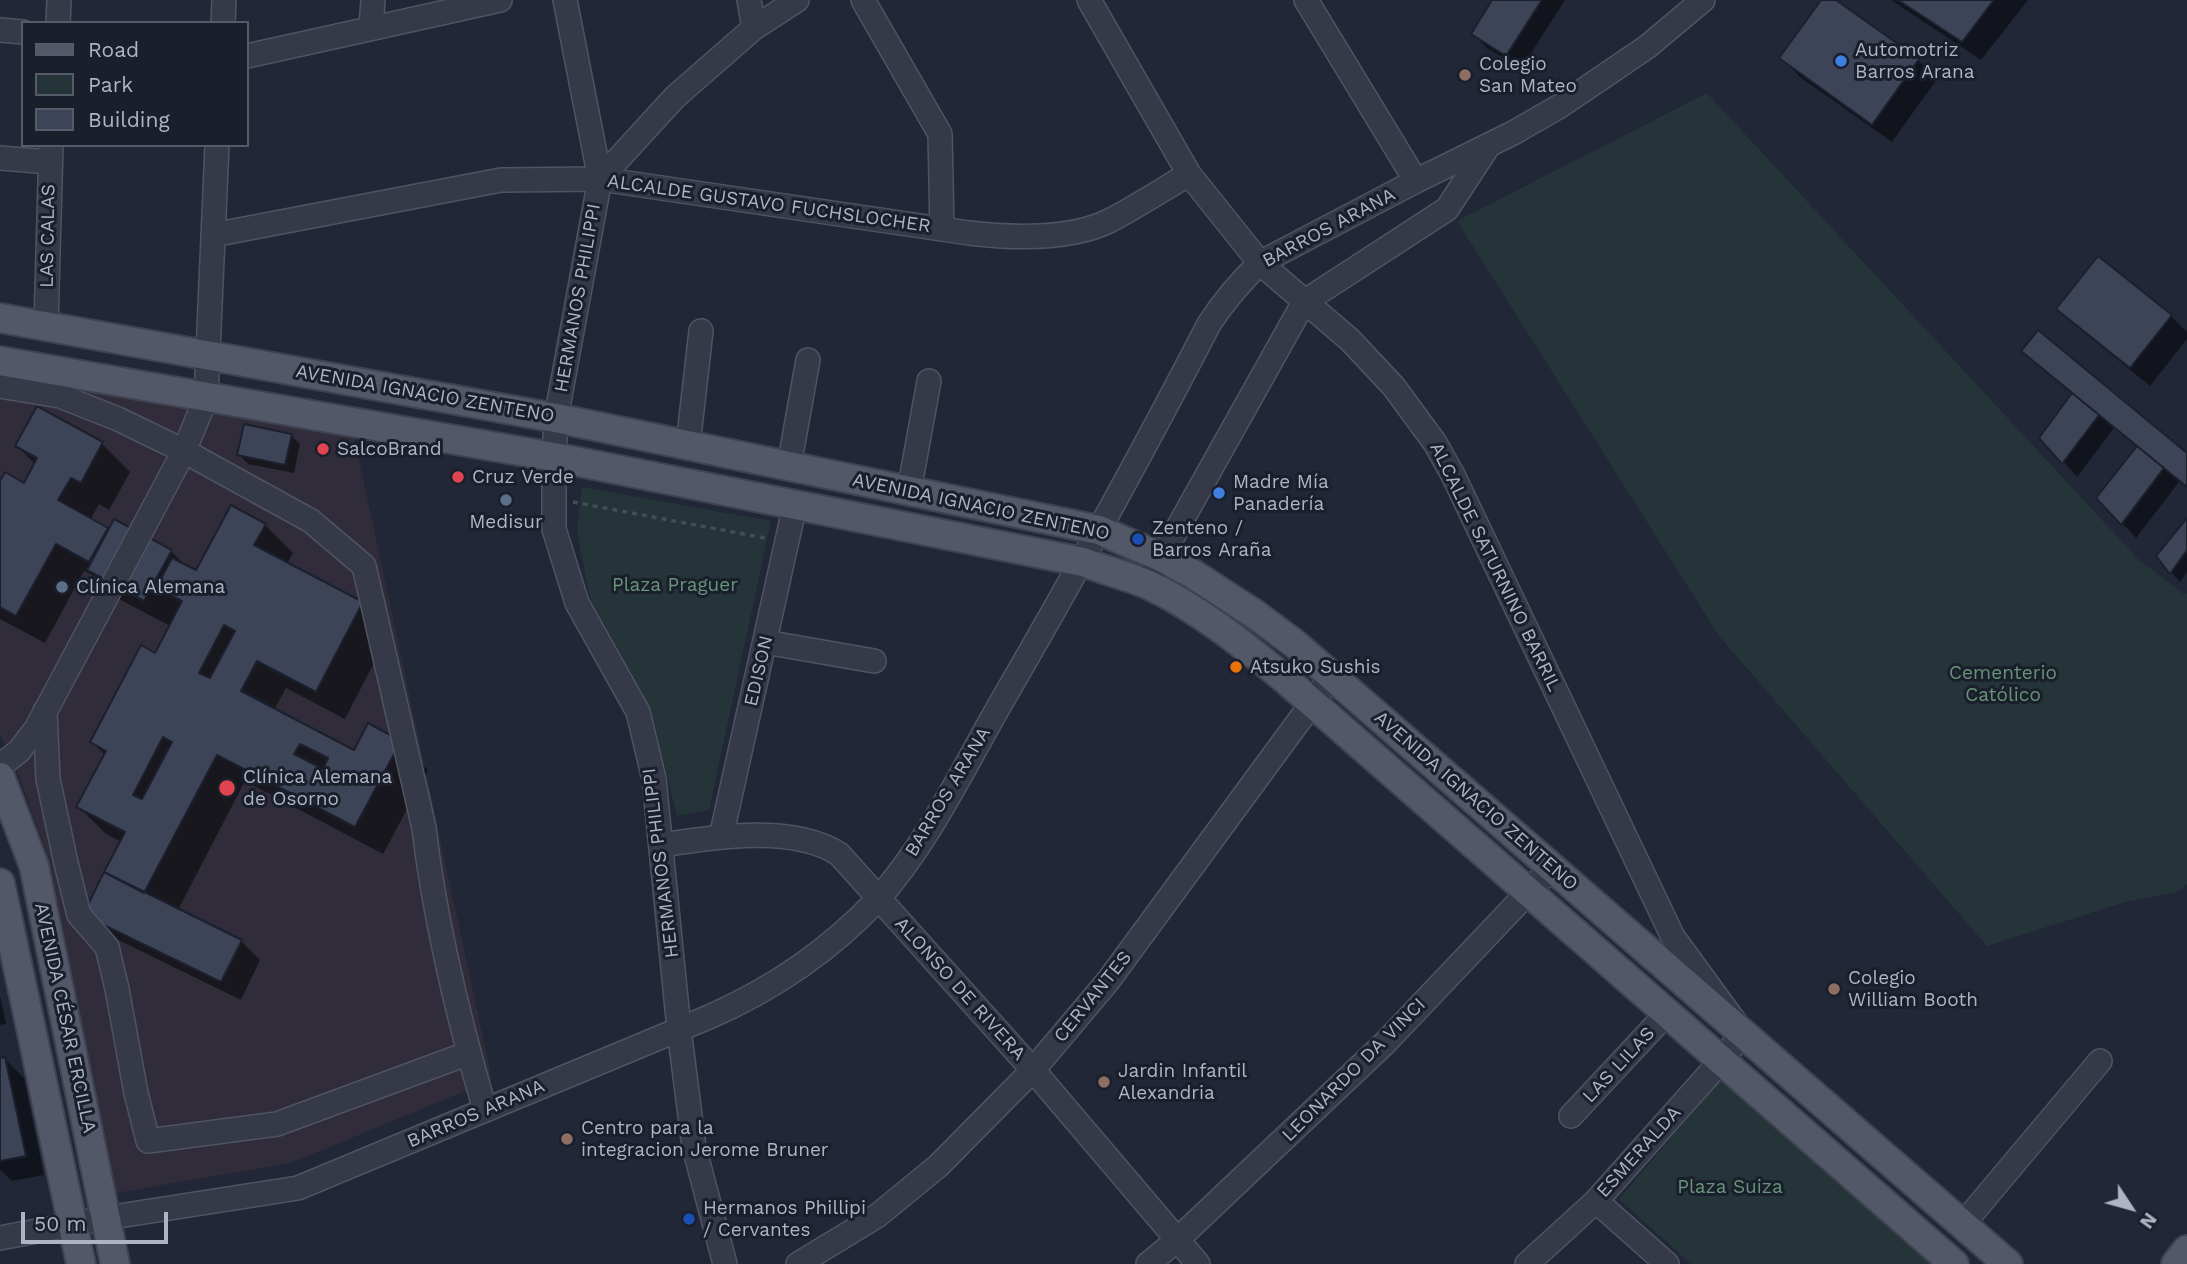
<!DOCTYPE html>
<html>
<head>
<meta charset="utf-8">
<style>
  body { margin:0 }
  #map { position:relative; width:2187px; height:1264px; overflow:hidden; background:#212737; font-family:"Work Sans",sans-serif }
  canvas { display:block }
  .legend { position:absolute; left:21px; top:21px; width:228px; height:126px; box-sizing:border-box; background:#1a1f2c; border:2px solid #565b69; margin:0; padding:9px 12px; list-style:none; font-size:21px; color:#afb4c4 }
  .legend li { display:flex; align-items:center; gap:14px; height:35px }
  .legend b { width:35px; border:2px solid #565b69 }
  .north { position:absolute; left:2096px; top:1173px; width:70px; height:70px; -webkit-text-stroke:5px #1a1f2c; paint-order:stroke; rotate:126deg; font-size:19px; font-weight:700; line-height:28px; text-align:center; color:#afb4c4 }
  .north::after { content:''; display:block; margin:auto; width:24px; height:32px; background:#afb4c4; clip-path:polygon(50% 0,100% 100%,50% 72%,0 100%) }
  .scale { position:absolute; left:21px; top:1212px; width:147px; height:32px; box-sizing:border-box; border:4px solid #afb4c4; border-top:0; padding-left:9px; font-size:21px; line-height:24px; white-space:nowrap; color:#afb4c4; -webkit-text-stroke:5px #1a1f2c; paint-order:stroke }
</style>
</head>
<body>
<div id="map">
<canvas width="2187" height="1264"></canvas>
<ul class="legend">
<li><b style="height:9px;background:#525868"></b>Road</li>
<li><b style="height:19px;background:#243439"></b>Park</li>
<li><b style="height:19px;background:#3d4457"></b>Building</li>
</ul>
<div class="north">N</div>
<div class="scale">50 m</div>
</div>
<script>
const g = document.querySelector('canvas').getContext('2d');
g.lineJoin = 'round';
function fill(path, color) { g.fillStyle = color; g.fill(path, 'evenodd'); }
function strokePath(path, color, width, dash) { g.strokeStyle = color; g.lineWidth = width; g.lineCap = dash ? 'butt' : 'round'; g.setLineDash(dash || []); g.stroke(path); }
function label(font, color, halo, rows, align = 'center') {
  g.font = font + ' "Work Sans",sans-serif'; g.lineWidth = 6; g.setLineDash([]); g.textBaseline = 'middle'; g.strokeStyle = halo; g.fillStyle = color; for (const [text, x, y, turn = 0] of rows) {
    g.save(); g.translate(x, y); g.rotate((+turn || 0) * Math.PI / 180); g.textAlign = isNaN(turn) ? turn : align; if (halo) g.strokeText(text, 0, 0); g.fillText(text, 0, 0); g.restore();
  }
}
fill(new Path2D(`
  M0 375 353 432 492 1080 291 1163 116 1193 50 862 19 776 0 734Z`), '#302c39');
fill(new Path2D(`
  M1707 93 2138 559 2185 595 2187 593V884L2177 892 2125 902 1987 946 1719 636 1457 221Z
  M582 487 771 521 709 810 677 816 650 707 590 598 577 532Z
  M1723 1077 1933 1264H1691L1619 1199Z`), '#243439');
fill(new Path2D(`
  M1494 0H1565L1521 69 1487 48 1473 34Z
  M1823 0H1833L1918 60 1937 79 1892 142 1800 77 1782 58Z
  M1891 0H2028L1981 60Z
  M2099 258 2171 316 2187 332V339L2150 386 2077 327 2059 309Z
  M2023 350 2187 455V488L2179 482 2136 538 2098 497 2138 448 2114 428 2077 477 2042 438 2073 395 2042 369Z
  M291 435 300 444 294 473 248 464 239 454Z
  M102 444 130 472 109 510 99 504 90 520 109 532 171 551 188 568 197 573 265 525 293 553 287 564 362 604 390 632 345 719 286 688 274 710 354 752 400 742 428 770 383 854 245 781 178 910 241 941 260 960 241 1000 104 933 85 914 121 842 106 834 78 806 105 755 92 742 155 655 170 626 117 598 96 577 84 571 45 643 0 619V485H24L35 464 17 446Z
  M2187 521V572L2180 582 2158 556Z
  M0 996 6 1024 0 1025Z
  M5 1059 24 1078 44 1175 12 1181 0 1170V1060Z`), '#0007');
const building = new Path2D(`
  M1492 0H1542L1506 56 1471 34Z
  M1821 0H1836L1919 59 1872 125 1779 58Z
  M1898 0H1994L1962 42Z
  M2098 256 2172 315 2130 368 2056 309Z
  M2038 330 2187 453V487L2021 351Z
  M2072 393 2099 415 2062 464 2039 438Z
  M37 406 103 442 81 483 71 478 58 500 108 528 89 562 56 544 16 616 0 607V481L5 472 24 483 37 458 15 446Z
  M244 424 292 434 285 465 237 455Z
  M2137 446 2164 468 2121 525 2096 498Z
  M231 505 266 524 254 545 363 602 316 692 257 661 241 691 354 750 368 723 401 741 355 827 217 755 144 893 104 872 125 832 76 807 106 751 90 742 141 645 155 653 182 601 156 588 172 558 196 570ZM224 625 235 631 210 678 199 673ZM163 737 172 742 142 799 133 795ZM300 744 328 758 323 769 294 754Z
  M2187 518V550L2170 574 2156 556Z
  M114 519 172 550 144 601 87 570Z
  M104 872 242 940 221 982 83 915Z
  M5 1057 26 1156 0 1161V1058Z`);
fill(building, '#3d4457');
strokePath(building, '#1c202e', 2);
const minor = new Path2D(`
  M565 0 600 179
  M749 0 754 28
  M863 0 940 134 942 229
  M1089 0 1189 174 1260 263 1350 340 1394 387 1435 443 1453 475 1673 937 1743 1033 1721 1061 1596 1201 1527 1264
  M1306 0 1416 181
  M58 23 59 0
  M223 23 224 0
  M371 28 373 0
  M0 30 23 32
  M247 56 500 0
  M0 158 50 162
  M213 235 501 180 600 179 969 233C1011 238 1070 240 1109 221 1136 207 1162 190 1189 174
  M46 326 51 145
  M0 386 60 396 118 419 184 451 311 521 364 566 424 828C435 923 458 1017 485 1110
  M688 445 701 331
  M789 466 808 360
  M909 491 929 381
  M1153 572 1304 302 1447 209 1487 148
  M765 642 874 661
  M45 711 48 779 66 863 79 915 107 947 117 989 136 1093 148 1141 277 1124 469 1053
  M0 766 19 751 36 729 184 451 206 398 217 145
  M721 837 795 505
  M662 845C713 837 793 824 839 854L1033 1070 1198 1264
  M1571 1116 1667 1013
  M1596 1201 1667 1264
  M1963 1224 2100 1061
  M0 1238 106 1218 298 1188 709 1017C773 989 829 951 877 900 927 844 961 773 998 708 1071 582 1142 454 1209 324 1224 301 1240 282 1260 263L1416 181 1513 133 1560 106 1647 47 1703 0
  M725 1264 694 1147 679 1029 654 779 638 712 577 603 554 529V457L556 418 600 179 675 97 754 28 797 0
  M798 1264 877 1216 938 1166 1033 1070 1108 981 1332 676
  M1148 1264 1177 1240 1385 1043 1552 867`);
const major = new Path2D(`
  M0 318 556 418 1099 530 1161 557 1193 574 1256 615 1295 644 2008 1264
  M0 361 554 457 1083 562C1104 570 1128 576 1149 585 1199 609 1244 645 1286 680L1954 1264
  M0 777 34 866 115 1264
  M0 883 81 1264
  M2176 1264 2187 1250`);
strokePath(minor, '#4f5462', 26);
strokePath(major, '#3e4251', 32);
strokePath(new Path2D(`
  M573 502 765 538`), '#414f55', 3.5, [5, 5]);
strokePath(minor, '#353948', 23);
strokePath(major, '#525868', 28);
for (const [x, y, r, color] of [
  [1841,61,7,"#3f7fe0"],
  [1465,75,7,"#8d6e63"],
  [323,449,7,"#e0444e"],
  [458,477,7,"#e0444e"],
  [1219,493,7,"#3f7fe0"],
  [506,500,7,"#5c6f8a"],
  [1138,539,7,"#1a4fb4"],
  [62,587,7,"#5c6f8a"],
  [1236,667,7,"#e8710a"],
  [227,788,9,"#e0444e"],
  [1834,989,7,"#8d6e63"],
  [1104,1082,7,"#8d6e63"],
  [567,1139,7,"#8d6e63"],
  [689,1219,7,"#1a4fb4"]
]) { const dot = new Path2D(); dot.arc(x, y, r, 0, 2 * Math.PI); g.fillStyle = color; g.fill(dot); strokePath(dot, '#1a1f2c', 2.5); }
label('19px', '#afb4c4', '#1a1f2c', [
  ["Automotriz",1855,50],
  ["Barros Arana",1855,72],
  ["Colegio",1479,64],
  ["San Mateo",1479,86],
  ["SalcoBrand",337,449],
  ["Cruz Verde",472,477],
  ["Madre Mía",1233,482],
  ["Panadería",1233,504],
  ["Medisur",506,522,"center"],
  ["Zenteno /",1152,528],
  ["Barros Araña",1152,550],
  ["Clínica Alemana",76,587],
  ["Atsuko Sushis",1250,667],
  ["Clínica Alemana",243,777],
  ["de Osorno",243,799],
  ["Colegio",1848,978],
  ["William Booth",1848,1000],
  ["Jardin Infantil",1118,1071],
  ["Alexandria",1118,1093],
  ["Centro para la",581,1128],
  ["integracion Jerome Bruner",581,1150],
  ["Hermanos Phillipi",703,1208],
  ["/ Cervantes",703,1230]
], 'left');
label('19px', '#afb4c4', '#1a1f2c', [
  ["ALCALDE GUSTAVO FUCHSLOCHER",769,204,8],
  ["BARROS ARANA",1329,228,-28],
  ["LAS CALAS",48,236,-89],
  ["HERMANOS PHILIPPI",578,298,-80],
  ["AVENIDA IGNACIO ZENTENO",425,394,10],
  ["AVENIDA IGNACIO ZENTENO",981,507,12],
  ["ALCALDE SATURNINO BARRIL",1495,567,64],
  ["EDISON",759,671,-77],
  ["BARROS ARANA",948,792,-59],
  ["AVENIDA IGNACIO ZENTENO",1476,801,41],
  ["HERMANOS PHILIPPI",661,863,-97],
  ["ALONSO DE RIVERA",960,989,48],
  ["CERVANTES",1093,997,-51],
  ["AVENIDA CÉSAR ERCILLA",65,1018,78],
  ["LAS LILAS",1619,1065,-47],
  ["LEONARDO DA VINCI",1354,1070,-45],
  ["BARROS ARANA",476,1114,-23],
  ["ESMERALDA",1639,1152,-48]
]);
label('19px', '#689479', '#1a1f2c', [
  ["Plaza Praguer",675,585],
  ["Cementerio",2003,673],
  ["Católico",2003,695],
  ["Plaza Suiza",1730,1187]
]);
</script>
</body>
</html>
